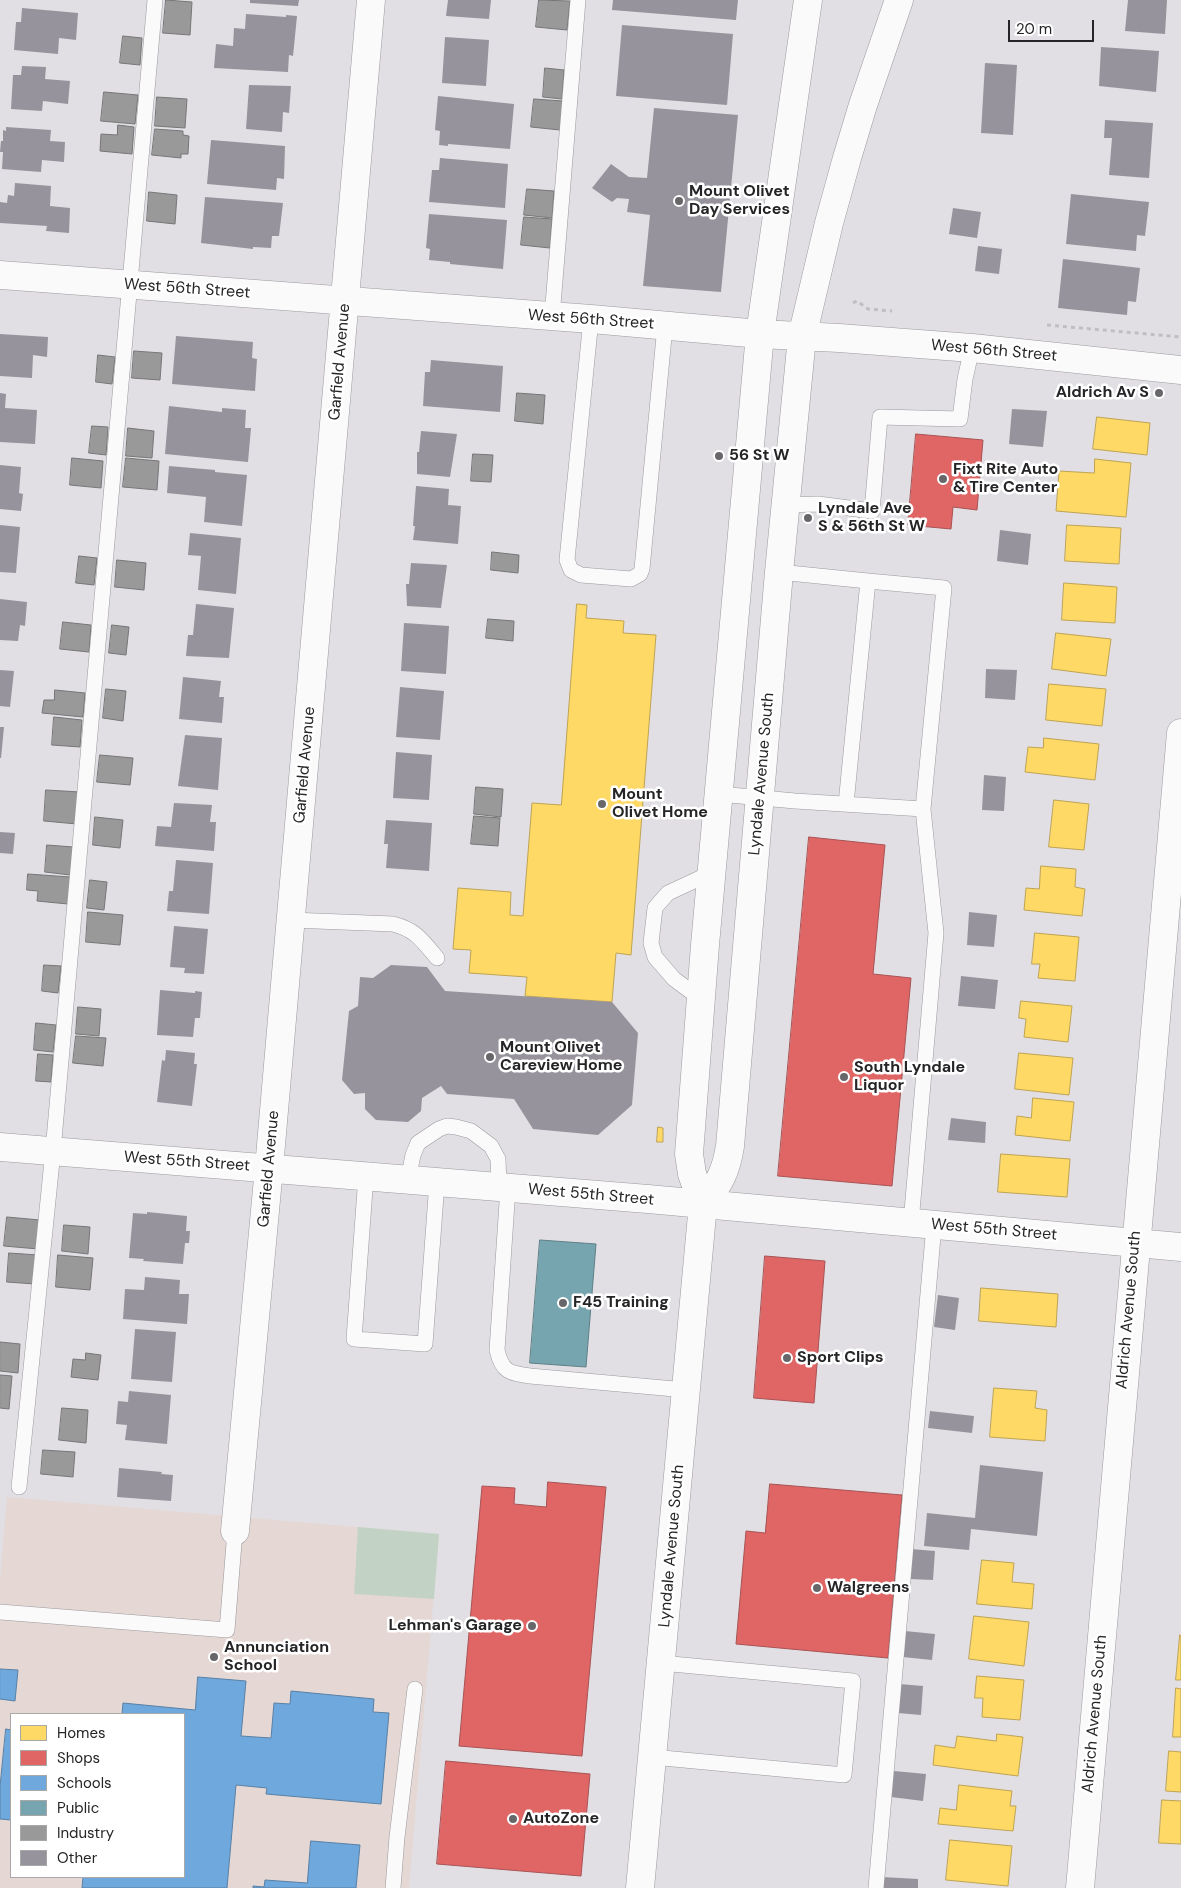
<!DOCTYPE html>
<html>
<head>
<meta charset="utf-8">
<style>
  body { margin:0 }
  #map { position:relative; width:1181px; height:1888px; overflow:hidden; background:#e1dfe4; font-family:"DM Sans",sans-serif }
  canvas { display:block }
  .legend { position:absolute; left:10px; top:1713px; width:175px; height:165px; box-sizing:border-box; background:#fff; border:1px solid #a8a8a9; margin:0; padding:6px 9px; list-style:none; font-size:15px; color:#252527 }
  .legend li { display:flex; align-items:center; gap:10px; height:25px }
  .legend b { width:25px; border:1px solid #a8a8a9 }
  .scale { position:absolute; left:1008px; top:20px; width:86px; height:22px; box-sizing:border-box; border:2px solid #252527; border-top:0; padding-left:6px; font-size:15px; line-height:18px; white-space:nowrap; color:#252527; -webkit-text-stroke:4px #fff; paint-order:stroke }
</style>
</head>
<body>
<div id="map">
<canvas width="1181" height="1888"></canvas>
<ul class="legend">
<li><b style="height:14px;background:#ffd966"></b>Homes</li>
<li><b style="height:14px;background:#e06666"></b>Shops</li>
<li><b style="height:14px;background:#6fa8dc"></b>Schools</li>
<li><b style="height:14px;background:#76a5af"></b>Public</li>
<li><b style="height:14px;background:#999"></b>Industry</li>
<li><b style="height:14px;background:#97939c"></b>Other</li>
</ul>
<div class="scale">20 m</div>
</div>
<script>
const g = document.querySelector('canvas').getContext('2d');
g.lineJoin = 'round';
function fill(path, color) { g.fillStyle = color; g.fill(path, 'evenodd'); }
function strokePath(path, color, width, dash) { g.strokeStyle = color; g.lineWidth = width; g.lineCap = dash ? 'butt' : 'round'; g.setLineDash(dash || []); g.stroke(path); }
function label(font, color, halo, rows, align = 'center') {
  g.font = font + ' "DM Sans",sans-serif'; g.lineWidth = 5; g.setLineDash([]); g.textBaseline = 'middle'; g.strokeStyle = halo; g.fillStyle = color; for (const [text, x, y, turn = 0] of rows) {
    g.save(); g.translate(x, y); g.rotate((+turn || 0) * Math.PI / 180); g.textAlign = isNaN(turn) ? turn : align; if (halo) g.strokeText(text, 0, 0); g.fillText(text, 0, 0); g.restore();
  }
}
fill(new Path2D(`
  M7 1497 439 1534 409 1888H0V1580ZM11 1714H184V1877H11Z`), '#e5d7d4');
fill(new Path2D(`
  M358 1527 439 1534 434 1599 354 1594Z`), '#c2d3c5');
const homes = new Path2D(`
  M1097 417 1150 423 1147 455 1093 449Z
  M1095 459 1131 463 1126 517 1056 511 1059 471 1094 473Z
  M1067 525 1121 528 1119 564 1065 561Z
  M1064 583 1117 587 1115 623 1062 620Z
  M577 604 587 605 586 618 624 621 623 633 656 635 631 955 616 953 612 1002 525 996 527 977 469 973 471 950 453 949 458 888 511 892 510 915 523 916 532 803 561 805Z
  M1056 633 1111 639 1106 676 1052 669Z
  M1049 684 1106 689 1102 726 1046 720Z
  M1044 738 1099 744 1095 780 1025 772 1028 747 1043 748Z
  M1054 800 1089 804 1084 850 1049 847Z
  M1041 866 1076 869 1075 887 1085 889 1082 916 1024 910 1026 888 1039 889Z
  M1035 933 1079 937 1075 981 1038 978 1040 964H1032Z
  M1021 1001 1072 1006 1068 1042 1024 1037 1026 1019 1019 1018Z
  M1019 1053 1073 1058 1069 1095 1015 1089Z
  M1033 1098 1074 1102 1070 1141 1015 1135 1017 1116 1031 1118Z
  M658 1127 663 1128V1142H657Z
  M1001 1154 1070 1159 1067 1197 998 1192Z
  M981 1288 1058 1294 1056 1327 979 1321Z
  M994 1388 1037 1391 1035 1408 1047 1410 1045 1441 990 1437Z
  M982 1560 1014 1563 1012 1582 1034 1584 1032 1609 977 1604Z
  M974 1616 1029 1622 1024 1666 969 1659Z
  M1180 1635 1181 1636V1680H1176Z
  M977 1676 1024 1680 1020 1720 982 1717 983 1698H975Z
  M1176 1688 1181 1689V1737H1173Z
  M997 1734 1023 1737 1018 1776 933 1765 935 1745 955 1748 957 1736 996 1741Z
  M1169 1751 1181 1752V1792L1166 1791Z
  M959 1785 1012 1791 1010 1806H1016L1013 1831 938 1824 940 1808 956 1810Z
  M1162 1800 1181 1801V1844L1159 1843Z
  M950 1840 1012 1846 1008 1886 946 1880Z`);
fill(homes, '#ffd966');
strokePath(homes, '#bea353', 1);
const shops = new Path2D(`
  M916 434 983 440 977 510 953 507 951 529 908 525Z
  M809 837 885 845 873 974 911 978 892 1186 778 1176Z
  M765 1256 825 1261 814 1403 754 1398Z
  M548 1482 606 1487 582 1756 459 1746 482 1486 515 1488 514 1504 546 1507Z
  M770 1484 902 1495 888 1658 736 1644 746 1531 765 1533Z
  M446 1761 590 1774 581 1876 437 1864Z`);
fill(shops, '#e06666');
strokePath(shops, '#a85253', 1);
const schools = new Path2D(`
  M0 1669 18 1670 15 1701 0 1699Z
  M198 1677 246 1681 241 1736 271 1738 274 1703 290 1704 291 1691 374 1699 373 1712 389 1713 381 1804 266 1794 267 1788 236 1785 227 1888H82L83 1877H184V1714H122L123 1703 195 1710Z
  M6 1729 11 1730V1820L0 1819V1787Z
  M311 1841 360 1845 356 1888H253V1886L264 1887 265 1880 307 1883Z`);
fill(schools, '#6fa8dc');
strokePath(schools, '#5981a6', 1);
const public = new Path2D(`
  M540 1240 596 1244 586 1367 530 1363Z`);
fill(public, '#76a5af');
strokePath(public, '#5e7f86', 1);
const industry = new Path2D(`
  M166 0 192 2 190 35 163 33Z
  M539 0 570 1 567 30 536 27Z
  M123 36 142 38 140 65 120 63Z
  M545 68 564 70 562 99 543 97Z
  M104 92 138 95 135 124 101 121Z
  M157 97 187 99 185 128 155 126Z
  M534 99 563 101 560 130 531 127Z
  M118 125 134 127 132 154 100 151 101 134 117 135Z
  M155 129 183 131V135L189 136 188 154H181V158L152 155Z
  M527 189 554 191 552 218 524 215Z
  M149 192 177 195 175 224 147 221Z
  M524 217 552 219 550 248 521 245Z
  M134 351 162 353 160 380 132 378Z
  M98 355 115 357 112 384 96 382Z
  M517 393 545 395 543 424 515 421Z
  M92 426 108 427 106 455 89 453Z
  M128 428 154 431 152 458 126 456Z
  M473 454 493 455 491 482 471 481Z
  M72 458 103 461 101 488 70 485Z
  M126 458 159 461 157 490 123 487Z
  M492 552 519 555 518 573 491 570Z
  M79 556 97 558 94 585 76 583Z
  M117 560 146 563 144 590 115 587Z
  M488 619 514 621 513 641 486 638Z
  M63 622 91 625 89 652 60 649Z
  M112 625 129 627 126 655 109 653Z
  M106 689 126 691 123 721 103 718Z
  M55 690 85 693 83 717 42 713 44 700H54Z
  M54 717 82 720 80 747 52 745Z
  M100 755 133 758 130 785 97 782Z
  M476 787 503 789 501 817 474 814Z
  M46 790 80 792 77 824 44 821Z
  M474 816 500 818 498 846 471 844Z
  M95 817 123 820 120 848 93 845Z
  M47 845 73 847 70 875 45 872Z
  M28 874 70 877 68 904 37 901 38 891 27 890Z
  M90 880 107 882 104 910 87 908Z
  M88 912 123 915 120 945 86 942Z
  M44 965 61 966 58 993 42 991Z
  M78 1007 101 1009 99 1036 76 1034Z
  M36 1023 56 1025 53 1052 34 1050Z
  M76 1036 106 1038 103 1066 73 1063Z
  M38 1054 53 1055 51 1082 36 1081Z
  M7 1217 40 1220 38 1249 4 1246Z
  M64 1225 90 1227 88 1254 62 1251Z
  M9 1253 38 1255 35 1284 7 1282Z
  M58 1255 93 1258 90 1290 56 1287Z
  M0 1342 20 1344 18 1373 0 1371Z
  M86 1353 101 1355 98 1380 71 1377 73 1359 85 1360Z
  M0 1375 12 1376 9 1409 0 1408Z
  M62 1408 88 1410 86 1443 59 1440Z
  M43 1450 75 1452 73 1477 41 1474Z`);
fill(industry, '#999');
strokePath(industry, '#767677', 1);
fill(new Path2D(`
  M250 0H299L298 6 250 3Z
  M448 0H491L489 19 446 16Z
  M613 0H738L736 20 612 10Z
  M1128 0H1167L1165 34 1125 31Z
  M22 8 78 13 76 40 59 38 58 54 14 50 16 22H21Z
  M246 14 286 17V15L297 16 293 56 289 55 288 72 214 68 216 44 233 46 234 28 245 29Z
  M622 25 733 34 727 105 616 96Z
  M445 37 489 40 486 86 442 83Z
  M1101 47 1159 51 1156 92 1099 86Z
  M985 63 1017 65 1013 135 981 133Z
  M22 66 46 67 45 79 70 81 68 104 43 101 42 111 11 109 13 75H21Z
  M249 85 291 86 289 113 283 112 282 132 246 129Z
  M438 96 514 104 510 149 448 144V146L439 145 440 131 435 130Z
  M654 108 738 115 721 292 643 286 650 215 627 212 629 199 617 198 612 202 592 188 611 164 629 177 647 178Z
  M1105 120 1153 123 1149 178 1109 175 1112 138H1104Z
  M6 127 51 130 50 141 65 142 64 162 42 160 41 172 2 169 3 152H0L1 141H3V130L6 131Z
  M211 140 285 146 284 179 277 178 276 190 207 184Z
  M440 158 508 164 505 208 429 202 432 170H439Z
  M15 183 51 186 50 206 70 208 69 233 46 231 47 226 0 223V202L7 203 8 195 14 196Z
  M1071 194 1149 202 1145 236 1137 235 1136 251 1066 244Z
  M205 197 283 203 279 236H272L271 248 253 247V249L201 243Z
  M953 208 981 212 977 238 949 234Z
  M429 214 507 220 503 269 450 264V262L429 260 430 249 426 248Z
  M978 246 1002 249 999 274 975 271Z
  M1063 259 1140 268 1136 302 1128 301 1127 315 1058 308Z
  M0 334 48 337 47 357 33 355 32 378 0 376Z
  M176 336 253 342 252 358 257 359 255 391 172 384Z
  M431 360 503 366 500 412 423 406 425 372H430Z
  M0 393 6 394 5 408 37 410 35 444 0 442Z
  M169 406 222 412V408L246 410 245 428H251L248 462 165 454Z
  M1012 409 1047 411 1043 447 1009 444Z
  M421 431 457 434 450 477 417 474V452H419Z
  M0 465 21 467 19 493 23 494 21 511 0 509Z
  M169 466 215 470V472L247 475 242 526 204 522 206 497 167 493Z
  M416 486 449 489 448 505 461 506 458 544 413 540 415 526H413Z
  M0 525 20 527 16 573 0 572Z
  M1000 530 1031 534 1028 565 997 561Z
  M190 533 241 538 236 594 198 590 201 556 188 555Z
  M411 563 447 565 441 608 407 606 406 584H409Z
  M0 599 27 602 25 626 20 625 18 641 0 640Z
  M196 604 234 608 229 658 186 656 188 635H193Z
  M404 623 449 626 446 674 401 671Z
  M986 669 1017 670 1015 700 985 698Z
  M0 670 14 671 10 707 0 706Z
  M183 677 221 681 219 697H224L222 723 179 719Z
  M400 687 444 691 440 740 396 737Z
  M0 727H4L1 758H0Z
  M185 735 222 738 218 790 178 786Z
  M396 752 432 755 429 800 393 798Z
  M984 775 1006 777 1004 811 982 810Z
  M174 803 212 805 210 822H216L214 851 155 846 157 826 171 827Z
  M386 820 432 823 429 871 386 868 388 844H384Z
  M0 832 15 833 13 854 0 853Z
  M176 860 213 863 209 914 167 911 169 891H173Z
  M969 912 997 915 994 947 967 945Z
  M174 926 208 929 204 974 184 973 185 968 170 967Z
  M391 965 427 967 445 991 612 1002 638 1033 632 1105 598 1135 533 1129 514 1099 447 1094 441 1086 422 1098 421 1111 408 1122 376 1120 365 1109V1093L354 1094 342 1080 349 1011 358 1006 360 977 373 978Z
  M961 976 998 980 995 1009 958 1006Z
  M160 990 195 993V991L202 992 200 1018H195L193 1037 157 1035Z
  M166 1050 195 1053 194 1064H197L192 1106 157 1102 162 1060 165 1061Z
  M951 1118 986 1122 985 1143 948 1140Z
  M147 1212 187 1216 186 1231H190L189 1243H185L183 1264 143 1261 144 1259 129 1258 133 1213 147 1214Z
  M145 1277 180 1280 179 1294H189L187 1324 123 1319 125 1289 144 1290Z
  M938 1295 959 1298 955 1330 934 1327Z
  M135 1329 176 1332 172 1382 131 1379Z
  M129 1391 171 1395 167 1444 125 1440 127 1425 116 1424 118 1401 128 1402Z
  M930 1411 974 1416 972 1433 928 1428Z
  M980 1465 1043 1472 1037 1536 971 1529 969 1550 924 1546 927 1513 975 1518Z
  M119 1468 162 1472 161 1474 173 1475 171 1501 117 1497Z
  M911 1549 935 1551 933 1580 909 1579Z
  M905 1631 935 1634 932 1660 903 1657Z
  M899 1684 923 1686 921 1715 898 1713Z
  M894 1771 926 1774 923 1801 891 1797Z
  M882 1877 918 1879V1888H881Z`), '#97939c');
const lane = new Path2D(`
  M552 317 578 0
  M591 319 567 560 571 570 581 575 631 579 640 574 642 569 665 326
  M785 505 818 504 872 511 880 417 960 419 965 379 972 348
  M779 572 868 581
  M719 794 795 801 923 809 936 933 911 1223
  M846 804 868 581 944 588 923 809
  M291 920 393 924C416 930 422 940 437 958
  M701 999 674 979 655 957 651 943 655 908 660 902 668 893 711 873
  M366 1176 354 1339 425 1344 437 1182
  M408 1180 413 1155 418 1143 439 1129 447 1126 456 1127 471 1131 491 1146 498 1159 499 1187
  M508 1188 497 1350C502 1372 509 1373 530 1376L686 1390
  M19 1487 53 1151 155 0
  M0 1612 227 1630 235 1531
  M652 1757 844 1775 853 1681 661 1663
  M393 1888 397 1837 415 1689
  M876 1888 934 1225`);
const street = new Path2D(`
  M0 275 591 319 760 334
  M0 1147 648 1199 1181 1247
  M235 1531 269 1168 371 0
  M1080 1888 1181 733`);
const secondary = new Path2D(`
  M760 334 839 338 972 348 1181 370
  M703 1204C719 1184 726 1172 730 1146L779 572 802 337 829 223 847 158 863 105 899 0
  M640 1888 703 1204 692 1174 689 1154 705 945 760 334 808 0`);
strokePath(lane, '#9b999c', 16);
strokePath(street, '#9b999c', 29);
strokePath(secondary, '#9b999c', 29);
strokePath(new Path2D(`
  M853 303 857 301 868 309 892 311
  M1047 325 1181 337`), '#bfbfc0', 3, [4, 4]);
strokePath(lane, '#fafafb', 15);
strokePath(street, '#fafafb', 28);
strokePath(secondary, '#fafafb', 28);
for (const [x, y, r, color] of [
  [679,201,5,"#676669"],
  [1159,393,5,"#676669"],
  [719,456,5,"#676669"],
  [943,479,5,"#676669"],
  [808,518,5,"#676669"],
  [602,804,5,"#676669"],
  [490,1057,5,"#676669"],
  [844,1077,5,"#676669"],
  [563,1303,5,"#676669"],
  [787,1358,5,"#676669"],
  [817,1588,5,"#676669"],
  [532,1626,5,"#676669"],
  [214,1657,5,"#676669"],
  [513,1819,5,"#676669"]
]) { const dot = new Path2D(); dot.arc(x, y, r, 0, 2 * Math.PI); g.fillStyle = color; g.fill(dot); strokePath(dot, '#fff', 2); }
label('bold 16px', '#252527', '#fff', [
  ["Mount Olivet",689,192],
  ["Day Services",689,210],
  ["Aldrich Av S",1149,393,"right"],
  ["56 St W",729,456],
  ["Fixt Rite Auto",953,470],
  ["& Tire Center",953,488],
  ["Lyndale Ave",818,509],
  ["S & 56th St W",818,527],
  ["Mount",612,795],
  ["Olivet Home",612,813],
  ["Mount Olivet",500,1048],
  ["Careview Home",500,1066],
  ["South Lyndale",854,1068],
  ["Liquor",854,1086],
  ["F45 Training",573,1303],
  ["Sport Clips",797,1358],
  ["Walgreens",827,1588],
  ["Lehman's Garage",522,1626,"right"],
  ["Annunciation",224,1648],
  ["School",224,1666],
  ["AutoZone",523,1819]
], 'left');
label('16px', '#252527', '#fff', [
  ["West 56th Street",187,289,4],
  ["West 56th Street",591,320,4],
  ["West 56th Street",994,351,5],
  ["Garfield Avenue",340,362,-85],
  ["Garfield Avenue",305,765,-85],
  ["Lyndale Avenue South",762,774,-85],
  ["West 55th Street",187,1162,4],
  ["Garfield Avenue",269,1169,-85],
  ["West 55th Street",591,1195,5],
  ["West 55th Street",994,1230,5],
  ["Aldrich Avenue South",1129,1310,-85],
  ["Lyndale Avenue South",672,1546,-85],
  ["Aldrich Avenue South",1095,1714,-85]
]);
</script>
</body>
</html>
